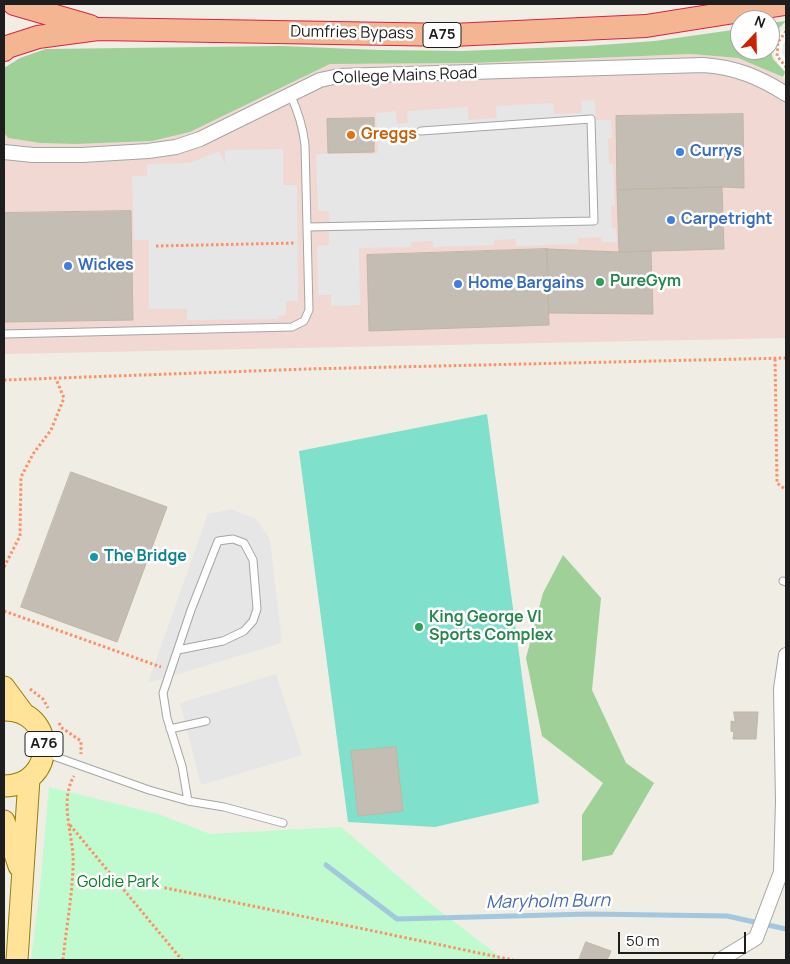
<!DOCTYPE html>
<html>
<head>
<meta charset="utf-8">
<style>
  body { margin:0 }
  #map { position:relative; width:790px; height:964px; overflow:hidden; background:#efede4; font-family:Manrope,sans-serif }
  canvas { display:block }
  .frame { position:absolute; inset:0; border:5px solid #1e1e1e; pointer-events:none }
  .north { position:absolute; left:730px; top:10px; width:50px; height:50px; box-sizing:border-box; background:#fff; border:1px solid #a5a5a5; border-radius:50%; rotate:21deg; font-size:14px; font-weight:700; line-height:20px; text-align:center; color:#1e1e1e }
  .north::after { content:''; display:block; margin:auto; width:18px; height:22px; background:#c20; clip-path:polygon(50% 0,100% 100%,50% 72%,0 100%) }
  .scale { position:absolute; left:618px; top:932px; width:128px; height:22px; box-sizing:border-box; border:2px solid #1e1e1e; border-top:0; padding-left:6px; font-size:15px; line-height:18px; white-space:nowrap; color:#1e1e1e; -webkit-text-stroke:4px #fff; paint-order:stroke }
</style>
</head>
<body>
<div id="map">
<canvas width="790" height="964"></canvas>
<div class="frame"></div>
<div class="north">N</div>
<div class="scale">50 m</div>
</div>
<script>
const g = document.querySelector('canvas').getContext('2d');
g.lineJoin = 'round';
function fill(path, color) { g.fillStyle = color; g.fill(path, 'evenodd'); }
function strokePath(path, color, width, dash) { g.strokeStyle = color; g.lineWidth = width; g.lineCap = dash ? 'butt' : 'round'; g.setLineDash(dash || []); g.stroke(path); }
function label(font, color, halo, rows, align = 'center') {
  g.font = font + ' Manrope,sans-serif'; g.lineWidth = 5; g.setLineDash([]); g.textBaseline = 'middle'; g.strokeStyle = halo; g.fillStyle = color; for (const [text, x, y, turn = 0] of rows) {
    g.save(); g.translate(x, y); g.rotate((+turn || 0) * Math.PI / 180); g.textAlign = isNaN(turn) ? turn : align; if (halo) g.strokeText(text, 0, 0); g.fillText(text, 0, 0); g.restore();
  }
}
fill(new Path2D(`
  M691 54 738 58 766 69 786 80V338L4 354V133L8 138 40 143 77 144 152 141 190 132 330 64 473 63Z`), '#f1d8d2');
fill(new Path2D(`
  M786 21 774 33 770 46V23Z
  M740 29V50H770V48L773 59 785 72 783 77 738 58 691 54 473 63 330 64 190 132 152 141 77 144 40 143 8 138 4 133V68L20 58 46 49 282 46 378 50 462 51 587 46 655 41Z
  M563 555 601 598 592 690 626 763 654 783 612 855 582 861V815L603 783 542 736 526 658 543 593Z`), '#9ed097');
fill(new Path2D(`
  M49 787 158 814 210 834 341 827 427 901 504 960H31L40 888Z`), '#bffbce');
fill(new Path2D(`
  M487 414 539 803 435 827 348 822 299 451Z`), '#7fe1cb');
fill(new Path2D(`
  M595 100 596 120H611L612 138H608L609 164H613L615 205 611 206 612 228 616 229 617 242H602L601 237 578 238V244L516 246V239L494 240V245L433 247V241L411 242V247L359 248 360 305 331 306V295H318L317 246 329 245V211H318L316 154H376L378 151 376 113 396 111 397 124 408 123 407 111 468 107 469 120 497 118 496 106 553 103 554 114 582 113 581 101Z
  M283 149V185H297L298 301H286V315L278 316V319L187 320V309H149V240H134L132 176H147V164L190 163 219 151 225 163V150Z
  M232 509 256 519 270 539 282 643 148 683 208 514Z
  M276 674 302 755 201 785 180 703Z`), '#e6e6e6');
fill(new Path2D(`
  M786 28V40L783 44 782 53 786 60V71L778 63 774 54 778 35Z`), '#fff');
strokePath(new Path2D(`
  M326 865 397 919 590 914 727 916 786 929`), '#a2c7de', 5);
const building = new Path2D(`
  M743 114 744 188 722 187 617 190 616 116Z
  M374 118V152L328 153 327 119Z
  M722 187 724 249 619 252 617 190Z
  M131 211 133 320 4 322V213Z
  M547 249 549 325 369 331 367 255Z
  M547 249 619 252 651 251 653 314 549 313Z
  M71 472 167 507 117 642 21 607Z
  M734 712H758L756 739H733L734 732 731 731V721L735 722Z
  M396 747 403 811 358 816 351 751Z
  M586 942 611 951 607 960H579Z`);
fill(building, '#c4bdb3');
strokePath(building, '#c1b6a5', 1);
const service = new Path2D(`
  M308 227 594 221 591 119 421 131
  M4 334 292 327 304 321 309 310 305 145C303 127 298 111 290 94
  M783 581 786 582
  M178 650 223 641 244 631 253 621 257 609 253 560 244 543 233 539 218 541 191 610 163 693 167 718 182 766 188 801
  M170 729 206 721
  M45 753 149 790 188 801 224 807 283 823`);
const minor = new Path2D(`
  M4 152 33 155H82L148 151 176 147 200 139 320 80 339 76 703 65C735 67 759 77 786 94
  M720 960 756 938 781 872 783 801 781 689 786 655`);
const primary = new Path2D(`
  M4 687 24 714
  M4 710C57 709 57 786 4 786
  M4 821 19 866
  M17 960 29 779`);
const trunk = new Path2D(`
  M14 4 90 26
  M4 50 7 47 38 37 98 29 452 35 646 26 785 4`);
strokePath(service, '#a5a5a5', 9);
strokePath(minor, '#a5a5a5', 16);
strokePath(primary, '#987e00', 23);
strokePath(trunk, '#df1f41', 24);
strokePath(new Path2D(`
  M786 31 778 42 777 56 786 67
  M156 246 296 243
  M775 359 777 483 786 490
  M4 380 307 369 786 358
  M4 567 20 536 21 477 33 454 51 430 64 398 56 379
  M4 611 161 667
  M30 689 43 699 48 708
  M59 723 62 728 81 741V754
  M70 825 113 877 513 960
  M114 878 182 960
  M63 960C66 929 72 898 73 867 75 837 58 804 74 776`), '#fe8f66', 3, [2.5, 2.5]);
strokePath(service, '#fff', 7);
strokePath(minor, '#fff', 14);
strokePath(primary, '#fee399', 21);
strokePath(trunk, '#f4b692', 22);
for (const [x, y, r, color] of [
  [351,135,5,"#e8710a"],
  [680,152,5,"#3f7fe0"],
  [671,220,5,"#3f7fe0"],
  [68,266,5,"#3f7fe0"],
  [600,282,5,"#2e9e5b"],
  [458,284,5,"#3f7fe0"],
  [94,557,5,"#0f9aa8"],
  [419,627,5,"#2e9e5b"]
]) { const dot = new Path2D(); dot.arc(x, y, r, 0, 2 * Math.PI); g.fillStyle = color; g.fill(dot); strokePath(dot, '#fff', 2); }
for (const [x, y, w] of [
  [442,35,38],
  [44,744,38]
]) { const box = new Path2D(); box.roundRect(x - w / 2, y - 12.5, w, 25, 4); g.fillStyle = '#fff'; g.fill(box); strokePath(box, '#1e1e1e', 1); }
label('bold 15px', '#1e1e1e', null, [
  ["A75",442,35],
  ["A76",44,744]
]);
label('16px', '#1e1e1e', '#fff', [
  ["Dumfries Bypass",352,33,1],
  ["College Mains Road",405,76,-2]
]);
label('bold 16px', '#c56008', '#fff', [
  ["Greggs",361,135]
], 'left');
label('bold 16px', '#366cbe', '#fff', [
  ["Currys",690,152],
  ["Carpetright",681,220],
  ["Wickes",78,266],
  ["Home Bargains",468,284]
], 'left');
label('bold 16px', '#27864d', '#fff', [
  ["PureGym",610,282],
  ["King George VI",429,618],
  ["Sports Complex",429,636]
], 'left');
label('bold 16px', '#0d838f', '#fff', [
  ["The Bridge",104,557]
], 'left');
label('16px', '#088026', '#fff', [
  ["Goldie Park",118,883]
]);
label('italic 18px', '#476bb0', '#fff', [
  ["Maryholm Burn",548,902,-1]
]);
</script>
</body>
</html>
